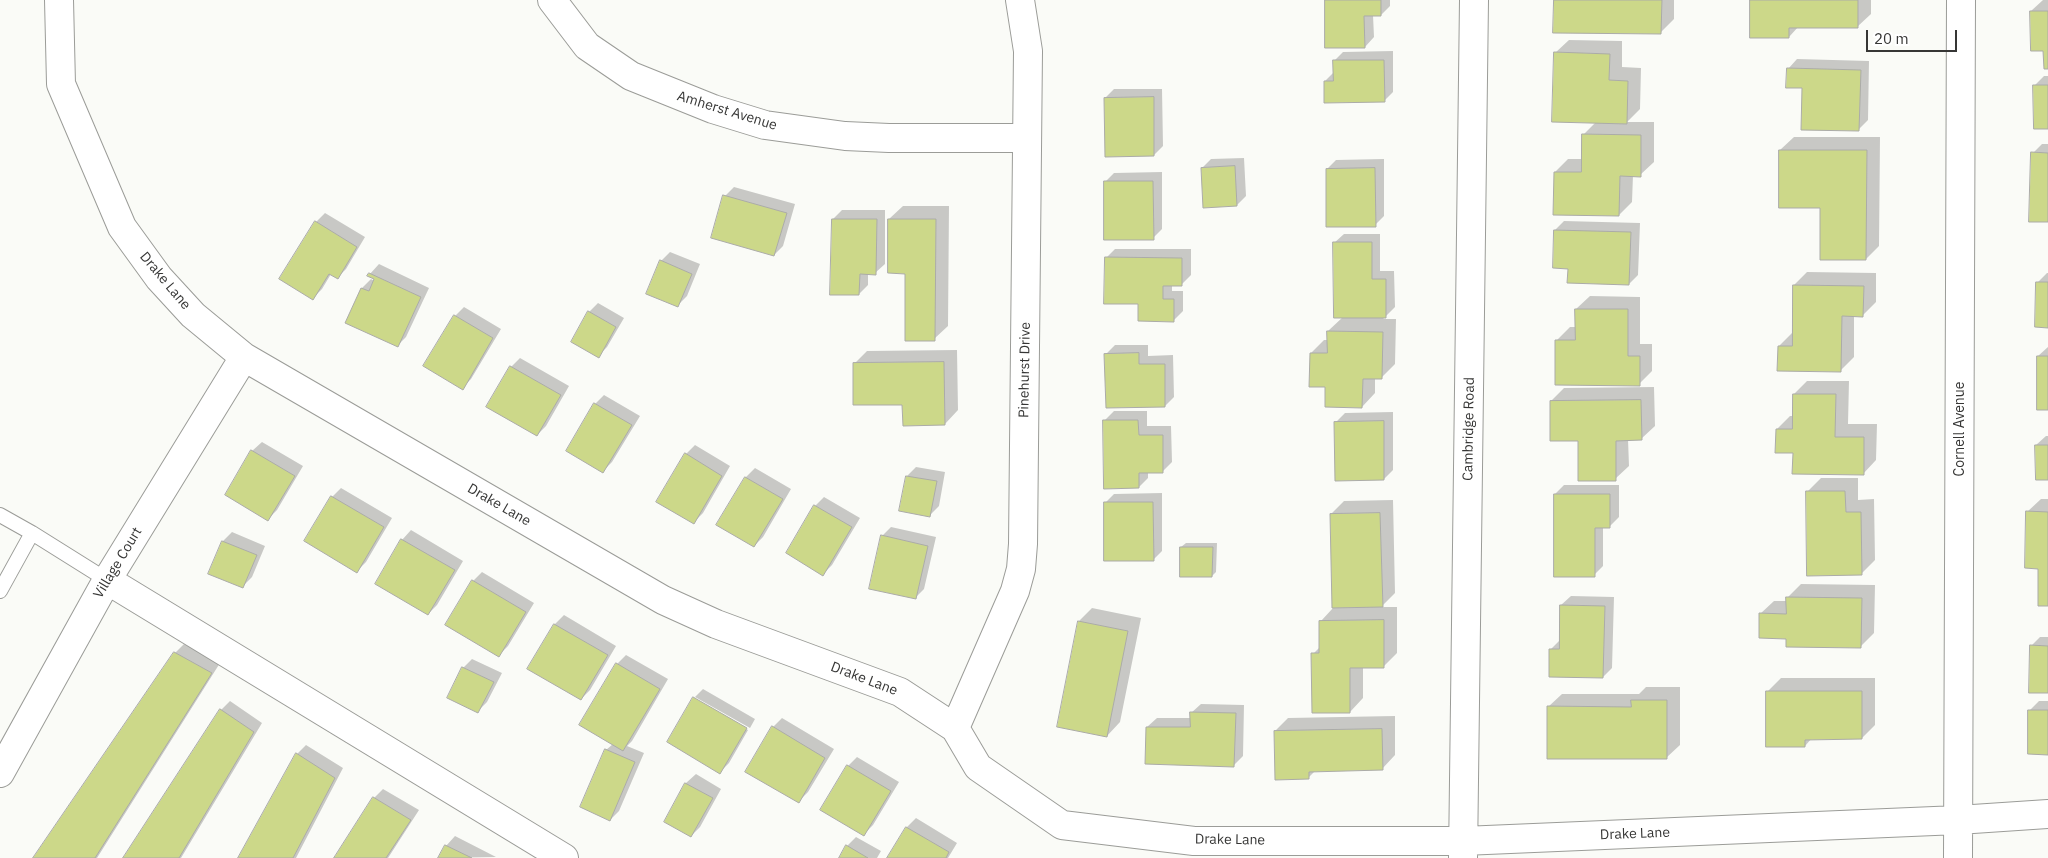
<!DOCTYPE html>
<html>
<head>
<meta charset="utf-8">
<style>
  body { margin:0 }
  #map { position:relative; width:2048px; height:858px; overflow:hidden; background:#fafbf7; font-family:"IBM Plex Sans",sans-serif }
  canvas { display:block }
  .scale { position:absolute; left:1866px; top:30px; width:91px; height:22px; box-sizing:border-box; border:2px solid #363635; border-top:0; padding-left:6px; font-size:15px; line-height:18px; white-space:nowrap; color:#363635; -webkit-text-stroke:4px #fff; paint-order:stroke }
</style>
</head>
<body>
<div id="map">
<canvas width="2048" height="858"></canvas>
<div class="scale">20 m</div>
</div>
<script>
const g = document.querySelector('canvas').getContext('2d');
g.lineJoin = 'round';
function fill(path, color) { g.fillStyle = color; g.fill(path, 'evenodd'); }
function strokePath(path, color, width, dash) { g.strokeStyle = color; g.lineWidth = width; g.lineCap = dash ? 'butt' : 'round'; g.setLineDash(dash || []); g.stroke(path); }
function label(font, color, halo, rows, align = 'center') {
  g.font = font + ' "IBM Plex Sans",sans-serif'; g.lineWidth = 4; g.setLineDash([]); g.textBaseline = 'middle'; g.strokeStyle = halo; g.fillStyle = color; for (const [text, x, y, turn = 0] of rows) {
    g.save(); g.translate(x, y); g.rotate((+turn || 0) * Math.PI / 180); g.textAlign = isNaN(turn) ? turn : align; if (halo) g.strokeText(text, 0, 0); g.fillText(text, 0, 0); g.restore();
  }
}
fill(new Path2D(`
  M1326 0H1390V6L1381 15H1373L1374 37 1365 47Z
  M1555 0H1674V19L1661 32Z
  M1751 0H1871V14L1857 27 1799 26 1789 37Z
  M2043 0H2048V68L2045 50 2031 11Z
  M1569 40 1622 41V67L1641 68 1640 109 1627 122H1654V162L1640 175H1633L1632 202 1619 215 1555 172 1568 159H1583V135L1596 122 1555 53Z
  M1393 51V92L1384 101 1325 81 1334 72V61L1343 52Z
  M1797 59 1869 61 1868 120 1859 129 1804 87 1788 69Z
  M2044 76H2048V128L2035 85Z
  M1114 89H1162L1163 146 1154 155 1105 98Z
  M1794 137H1880L1879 246 1866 259 1821 207 1780 150Z
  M2042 144H2048V221L2033 153Z
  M1244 158 1246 196 1237 205 1202 168 1211 159Z
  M1384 159V216L1375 225 1327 169 1336 160Z
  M1162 172V229L1153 238 1105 182 1114 173Z
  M734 187 795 204 783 246 774 255 725 196Z
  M903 206H949L948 326 934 339 907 272 889 219Z
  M842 210H885V264L875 273H868V285L859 294 833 219Z
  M325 213 365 237 346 269 337 278 331 274 322 289 313 298 316 222Z
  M1564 221 1640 223 1638 275 1629 284 1569 267 1555 230Z
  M1344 234H1380V271H1394L1395 307 1383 319H1396L1395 364 1381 378H1375V393L1362 407 1326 385 1311 353 1324 340H1328V331L1343 317 1334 243Z
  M1115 249H1191V275L1182 284H1172V291H1183V311L1174 320 1139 303 1106 258Z
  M670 252 700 264 687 296 678 305 661 261Z
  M379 264 429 288 406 337 397 346 362 288 371 279 374 281 375 278 369 275Z
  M1807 272 1876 273V302L1862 316H1854V357L1840 371 1779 346 1792 333 1794 285Z
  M2047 273H2048V326L2038 282Z
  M1590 296 1640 297V344H1652V371L1639 384 1556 341 1570 327H1576V309Z
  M598 303 624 318 607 347 598 356 589 312Z
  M464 307 501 329 471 379 462 388 455 316Z
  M1115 345H1148V356L1173 355 1174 397 1165 406 1106 354Z
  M2048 347V409L2038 356Z
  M957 350 958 410 945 424 854 364 867 351Z
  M520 358 569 386 546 426 537 435 511 367Z
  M1807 381H1849L1848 424H1877L1876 460 1863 474 1777 429 1790 416H1794V394Z
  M1654 387 1655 426 1641 439H1628L1629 466 1615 479 1579 439 1551 401 1564 388Z
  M604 395 640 416 612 462 603 471 567 450 595 404Z
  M1114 411H1147V426H1171L1172 462 1163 471 1148 472V478L1139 487 1104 421Z
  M1393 412V470L1384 479 1336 422 1345 413Z
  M2046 436H2048V479L2036 445Z
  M262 442 303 466 277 510 268 519 252 451Z
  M695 445 730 466 703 513 694 522 686 454Z
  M916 467 945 472 939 506 930 515 907 476Z
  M755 468 791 489 763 537 754 546 718 525 746 477Z
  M1821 478H1858V500L1874 499 1875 560 1861 574 1807 492Z
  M1564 485H1619V517L1610 526H1603V566L1594 575 1555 494Z
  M341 488 392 518 366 562 357 571 332 497Z
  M1162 493V551L1153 560 1105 503 1114 494Z
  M824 497 860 518 832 565 823 574 815 506Z
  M2041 499H2048V605L2027 512Z
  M1393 500 1395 593 1381 607H1397V653L1384 666H1363V698L1350 712 1313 654 1321 646V621L1333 608 1331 514 1344 501Z
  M891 527 936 537 924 589 915 598 882 536Z
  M411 530 463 561 437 605 428 614 376 583 402 540Z
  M232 532 265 546 252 577 243 586 223 541Z
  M1186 543H1217L1216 572 1212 576 1181 547Z
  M482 572 534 603 508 646 499 655 473 581Z
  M1801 584 1875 585 1874 633 1860 647 1788 638 1760 614 1774 601H1787V598Z
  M1571 596 1614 597 1612 668 1603 677 1551 649 1560 640 1561 605Z
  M1092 608 1141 618 1120 722 1107 736 1058 726 1079 621Z
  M564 615 616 646 590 690 581 699 529 669 555 624Z
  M2040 637H2048V692L2031 646Z
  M184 644 220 663 97 858H35L175 653Z
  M626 655 668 679 632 741 627 746 644 753 619 811 610 820 606 750 613 744 617 664Z
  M472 659 502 673 487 702 478 711 463 668Z
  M1781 678H1875V725L1862 738H1812L1805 746 1767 692Z
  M1646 687H1680V745L1666 758 1548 707 1562 694H1639Z
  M703 689 755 719 750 728 695 697Z
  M695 697V699L748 730 729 763 720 772 668 742Z
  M230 701 262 723 181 858H124L221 710Z
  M2039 701H2048V753L2030 710Z
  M1201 704 1244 705 1243 756 1234 765 1147 727 1157 718H1191V713Z
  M1395 716V755L1382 769 1316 770 1309 777 1275 731 1288 718Z
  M782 718 834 749 808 792 799 801 773 727Z
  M306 745 343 768 296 858H240L297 754Z
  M857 757 899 782 873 825 864 834 848 766Z
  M696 774 721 789 700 827 691 836 665 821 686 783Z
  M383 789 419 810 388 858H336L374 798Z
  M916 818 957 843 948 858H888L907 827Z
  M455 836 496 857 440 858 446 846Z
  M856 837 881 851 877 858H840L847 846Z`), '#0003');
const building = new Path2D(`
  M1325 0H1381V16H1364L1365 48H1325Z
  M1554 0H1662L1661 34 1553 33Z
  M1750 0H1858V28H1789V38H1750Z
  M2030 11H2048V69H2044L2043 51H2031Z
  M1554 52 1610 54 1609 80 1628 81 1627 124 1552 122Z
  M1333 60H1384L1385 102 1324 103V81H1333Z
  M1787 68 1861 70 1859 131 1801 130 1802 88H1786Z
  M2033 85H2048V129H2034Z
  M1154 97V156L1105 157 1104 98Z
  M1582 134 1641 135V177L1620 176 1619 216 1553 215 1554 172H1581Z
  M1779 150H1867L1866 260H1820V208H1779Z
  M2031 152 2048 153V222H2029Z
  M1235 166 1237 206 1203 208 1201 168Z
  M1375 168 1376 227H1326V169Z
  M1104 181H1153L1154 240H1104Z
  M723 195 787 213 774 256 711 238Z
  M832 219H877L876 275 860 274 859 295H830Z
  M888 219H936L935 341H905V274L888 273Z
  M315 221 357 247 338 279 329 274 313 300 279 279Z
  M1554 230 1631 232 1629 285 1567 283 1568 269 1553 268Z
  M1333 242H1372V279H1386V318H1334Z
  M1105 257 1182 258V286H1163V299H1174V322L1138 321V304H1104Z
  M660 260 692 274 678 307 646 294Z
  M369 273 421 297 398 347 345 323 361 288 369 291 374 279 367 276Z
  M2036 282H2048V328L2035 327Z
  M1793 285 1864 286 1863 317 1842 316 1841 372 1777 371 1778 346H1792Z
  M1575 309H1628V356H1640V386L1555 385V340H1575Z
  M588 311 616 327 599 358 571 342Z
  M454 315 493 338 463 390 423 366Z
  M1327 331 1383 332 1382 379H1363L1362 408 1325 407V387H1309L1310 353H1327Z
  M1139 353V364H1165V407L1106 408 1104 354Z
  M2037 356H2048V410H2037Z
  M944 362 945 425 903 426 902 405H853V363Z
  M510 366 561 395 537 436 486 407Z
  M1793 394H1836L1835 437H1864V475L1792 474 1793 453H1775L1776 429H1792Z
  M1641 400 1642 440 1616 441V481H1578V441H1550V401Z
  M594 403 632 425 603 473 566 451Z
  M1103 420H1138L1139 435H1163V473H1139V488L1104 489Z
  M1384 421V480L1335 481 1334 422Z
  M2035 445H2048V480H2036Z
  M251 450 295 476 268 521 225 495Z
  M685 453 722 476 694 524 656 502Z
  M906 476 937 481 930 517 899 511Z
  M745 477 783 499 754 547 716 525Z
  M1806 491H1845L1846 512H1861L1862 575 1807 576Z
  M1554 494H1610V528H1595V577H1554Z
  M331 496 384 527 357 573 304 541Z
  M1104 502H1153L1154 561H1104Z
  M814 505 852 527 823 576 786 553Z
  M2026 511 2048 512V606H2038V569L2025 568Z
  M1380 513 1383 607 1332 608 1330 514Z
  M881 535 928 546 916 599 869 589Z
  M401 539 455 570 428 615 375 584Z
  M222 541 257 555 243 588 208 574Z
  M1180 547H1213L1212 577H1180Z
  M472 580 526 612 499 657 445 625Z
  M1786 597 1862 598 1861 648 1786 647V639L1759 638V613L1786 614Z
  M1560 605 1605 606 1603 678 1549 677V649H1559Z
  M1384 620V668H1350V713H1312L1311 653H1319V621Z
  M1078 621 1128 631 1107 737 1057 727Z
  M554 624 608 655 581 700 527 669Z
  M2030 645 2048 646V693H2029Z
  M174 652 212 673 95 858H33Z
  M616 663 660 689 623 751 579 725Z
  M462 667 494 682 478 713 447 698Z
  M1766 691H1862V739L1805 740V747H1766Z
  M693 697 747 728 720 774 667 742Z
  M1631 700H1667V759H1547V706L1631 707Z
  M220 709 254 732 179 858H123Z
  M2028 710H2048V755L2028 754Z
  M1190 712 1236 713 1234 767 1145 764 1146 727H1190Z
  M772 726 825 758 799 803 745 772Z
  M1382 729 1383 770 1309 772V779L1275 780 1274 731Z
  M605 749 635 762 610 821 580 807Z
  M296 753 335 778 293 858H238Z
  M847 765 891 791 864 836 820 810Z
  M685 783 713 798 691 837 664 822Z
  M373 797 411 820 386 858H334Z
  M906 827 949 852 946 858H887Z
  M445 845 472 858H438Z
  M846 845 868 858H839Z`);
fill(building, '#ccd889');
strokePath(building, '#ababa8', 1);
const lane = new Path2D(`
  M0 515 32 533 0 591
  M32 533 107 580`);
const street = new Path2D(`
  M59 0 61 84 122 227 159 278 193 315 244 357 663 600 716 624 900 692 955 728 978 767 1062 825 1194 841H1463L1958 820 2048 814
  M552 0 587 46 631 76 713 109 765 125 845 136 889 138H1027
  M107 580 564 858
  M955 728 1015 591 1021 569 1023 544 1028 51 1020 0
  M0 773 107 580 244 357
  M1463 858 1474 0
  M1958 858 1961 0`);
strokePath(lane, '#9b9c98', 16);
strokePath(street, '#9b9c98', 30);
strokePath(lane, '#fff', 14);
strokePath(street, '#fff', 28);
label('14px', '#363635', '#fff', [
  ["Amherst Avenue",727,111,17],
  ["Drake Lane",165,281,50],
  ["Pinehurst Drive",1025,370,-89],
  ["Cambridge Road",1469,429,-89],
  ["Cornell Avenue",1960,429,-90],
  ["Drake Lane",499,505,30],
  ["Village Court",118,563,-59],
  ["Drake Lane",864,679,21],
  ["Drake Lane",1635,834,-2],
  ["Drake Lane",1230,840,1]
]);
</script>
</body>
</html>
